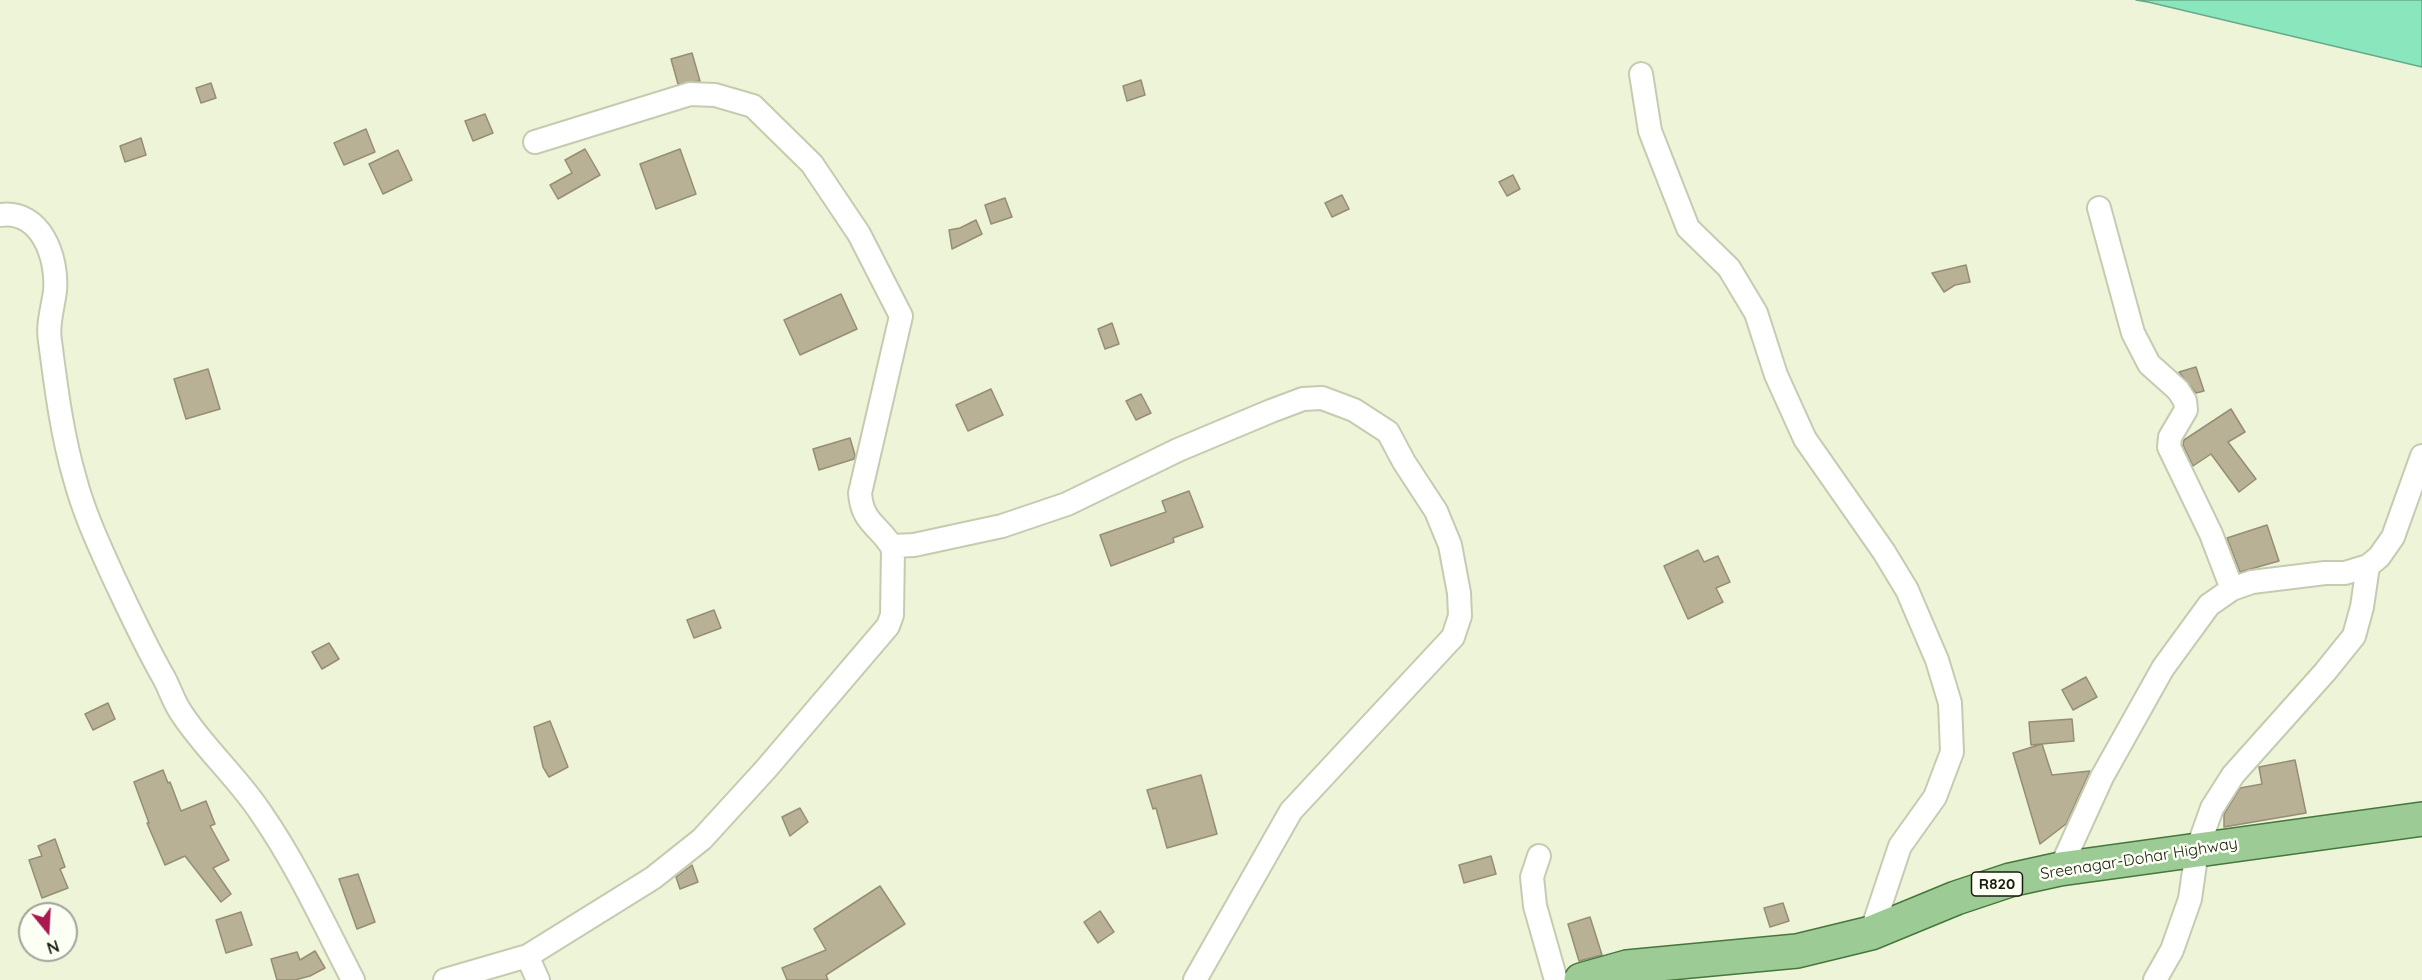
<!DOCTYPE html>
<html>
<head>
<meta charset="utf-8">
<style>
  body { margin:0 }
  #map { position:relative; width:2422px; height:980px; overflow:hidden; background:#edf4d8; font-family:Quicksand,sans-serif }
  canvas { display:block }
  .north { position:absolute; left:18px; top:902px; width:60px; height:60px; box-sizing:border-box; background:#fcfff4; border:2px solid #a1a499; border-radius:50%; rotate:162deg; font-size:16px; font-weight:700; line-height:24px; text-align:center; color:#191b11 }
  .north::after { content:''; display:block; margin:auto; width:21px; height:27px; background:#aa1851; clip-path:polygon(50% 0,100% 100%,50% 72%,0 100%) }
</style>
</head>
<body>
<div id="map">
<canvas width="2422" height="980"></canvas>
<div class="north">N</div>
</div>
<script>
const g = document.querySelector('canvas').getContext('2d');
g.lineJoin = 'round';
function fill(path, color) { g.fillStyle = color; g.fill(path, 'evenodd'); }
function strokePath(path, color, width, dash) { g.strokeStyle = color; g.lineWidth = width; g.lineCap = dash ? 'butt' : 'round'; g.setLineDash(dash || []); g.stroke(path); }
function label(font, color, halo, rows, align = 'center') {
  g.font = font + ' Quicksand,sans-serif'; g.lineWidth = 5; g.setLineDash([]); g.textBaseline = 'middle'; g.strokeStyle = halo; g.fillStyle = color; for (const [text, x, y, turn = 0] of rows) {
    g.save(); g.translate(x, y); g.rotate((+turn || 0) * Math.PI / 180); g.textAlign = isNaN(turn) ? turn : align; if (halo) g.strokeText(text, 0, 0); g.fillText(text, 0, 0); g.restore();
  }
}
const water = new Path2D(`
  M2136 0H2422V67L2148 2Z`);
fill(water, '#8ae6bd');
strokePath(water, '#68a989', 1.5);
const building = new Path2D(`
  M692 53 700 81 678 84 671 59Z
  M1141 80 1145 95 1127 101 1123 86Z
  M211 83 216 98 201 103 196 88Z
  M485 114 493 133 473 141 465 121Z
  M366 129 375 152 344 165 334 143Z
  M141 138 146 155 125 162 120 146Z
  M585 149 600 175 558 199 550 185 572 173 565 160Z
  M680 149 696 194 656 209 640 164Z
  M398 150 412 180 383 194 369 164Z
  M1513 175 1520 189 1507 196 1499 182Z
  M1342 195 1349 209 1332 217 1325 203Z
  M1005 198 1012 217 991 224 985 205Z
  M976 220 982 234 952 249 949 230 960 228Z
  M1966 265 1970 282 1955 285 1944 292 1932 273Z
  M841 294 857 329 800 355 784 320Z
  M1112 323 1119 344 1105 349 1098 329Z
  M2196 367 2204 391 2196 393 2179 372Z
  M208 369 220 409 186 419 174 379Z
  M991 389 1003 415 968 431 956 405Z
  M1141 394 1151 413 1136 420 1126 401Z
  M2231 409 2245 432 2228 442 2256 479 2239 492 2211 454 2193 466 2183 445 2184 440Z
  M850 438 855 455 854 459 819 470 813 449Z
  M1189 491 1203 527 1173 538 1174 542 1111 566 1100 535 1166 512 1162 501Z
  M2267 525 2279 561 2240 572 2227 538Z
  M1698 550 1704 562 1718 556 1730 582 1716 588 1723 602 1688 619 1664 566Z
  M714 610 721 628 694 638 687 620Z
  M329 643 339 659 322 669 312 652Z
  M2086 677 2097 697 2073 710 2062 690Z
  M108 703 115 719 93 730 85 714Z
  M2072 719 2074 741 2031 745 2029 722Z
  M550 721 568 767 549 777 543 767 534 727Z
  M2042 744 2052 775 2090 771 2066 824 2040 844 2013 753Z
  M2295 760 2306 813 2224 827V814L2240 788 2262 784 2259 767Z
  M163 770 168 783 170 782 181 811 206 801 215 824 210 826 229 860 213 868 231 894 221 902 185 856 165 865 147 823H149L134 782Z
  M1201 775 1217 834 1167 848 1156 808 1153 809 1147 790Z
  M800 808 808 822 790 836 782 817Z
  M55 839 65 867 60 869 68 888 42 898 29 860 42 856 38 846Z
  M1491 856 1496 874 1464 883 1459 865Z
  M692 865 698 882 680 889 676 877Z
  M358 874 375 922 357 929 339 879Z
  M880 886 905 924 826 975 828 980H787L782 968 826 950 814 929Z
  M1783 903 1789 921 1770 927 1764 908Z
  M1100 911 1114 932 1098 943 1084 922Z
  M241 912 252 945 226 953 216 920Z
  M1590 917 1602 955 1579 961 1568 924Z
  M315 951 325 968 310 976 295 980H277L271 959 297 952 300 960Z`);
fill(building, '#b8b196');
strokePath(building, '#958e74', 1.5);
const minor = new Path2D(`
  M1641 74 1650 131 1688 228 1729 268 1756 313 1776 375 1805 439 1884 552 1907 590 1937 660 1950 703 1952 752 1935 797 1900 846 1871 933
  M2099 208 2133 333 2149 364 2178 390 2185 401 2186 410 2170 437 2169 447 2211 534 2232 589
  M0 215C41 209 58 258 55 291 53 307 47 325 50 341 56 387 62 435 75 479 84 513 99 545 113 576 129 610 145 645 164 678 170 689 174 703 182 714 205 749 238 778 261 813 297 865 324 924 353 980
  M893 546 914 545 1002 526 1067 504 1178 450 1271 411 1303 399 1322 398 1354 410 1388 432 1404 462 1436 511 1450 545 1459 593 1460 616 1453 637 1291 811 1195 980
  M1539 856 1532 877 1535 906 1556 980
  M2060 869 2102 777 2163 668 2209 605 2232 589 2252 582 2325 573H2345L2368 566 2379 557 2393 537 2422 456
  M526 957 653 878 702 839 766 769 888 626 892 615 893 549C881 526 862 524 860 493L901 316 859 234 812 164 753 106 715 95 690 94 535 142
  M445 980 524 957 529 960 538 980
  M2155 980 2172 950 2190 899 2197 850 2212 808 2233 775 2325 672 2354 636 2362 607 2368 566`);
const primary = new Path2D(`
  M1581 980 1627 967 1797 951 1871 933 1956 898 2010 880 2060 869 2422 819`);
strokePath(minor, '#c5cbb0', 26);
strokePath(primary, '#45773a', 36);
strokePath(minor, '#fff', 22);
strokePath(primary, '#9dcb96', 33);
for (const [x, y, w] of [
  [1997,884,51]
]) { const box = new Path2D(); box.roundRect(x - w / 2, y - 12, w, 24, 4.5); g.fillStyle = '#fcfff4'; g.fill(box); strokePath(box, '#191b11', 1.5); }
label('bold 15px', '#191b11', null, [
  ["R820",1997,884]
]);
label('16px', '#191b11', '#fcfff4', [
  ["Sreenagar-Dohar Highway",2139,859,-9]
]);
</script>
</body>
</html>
